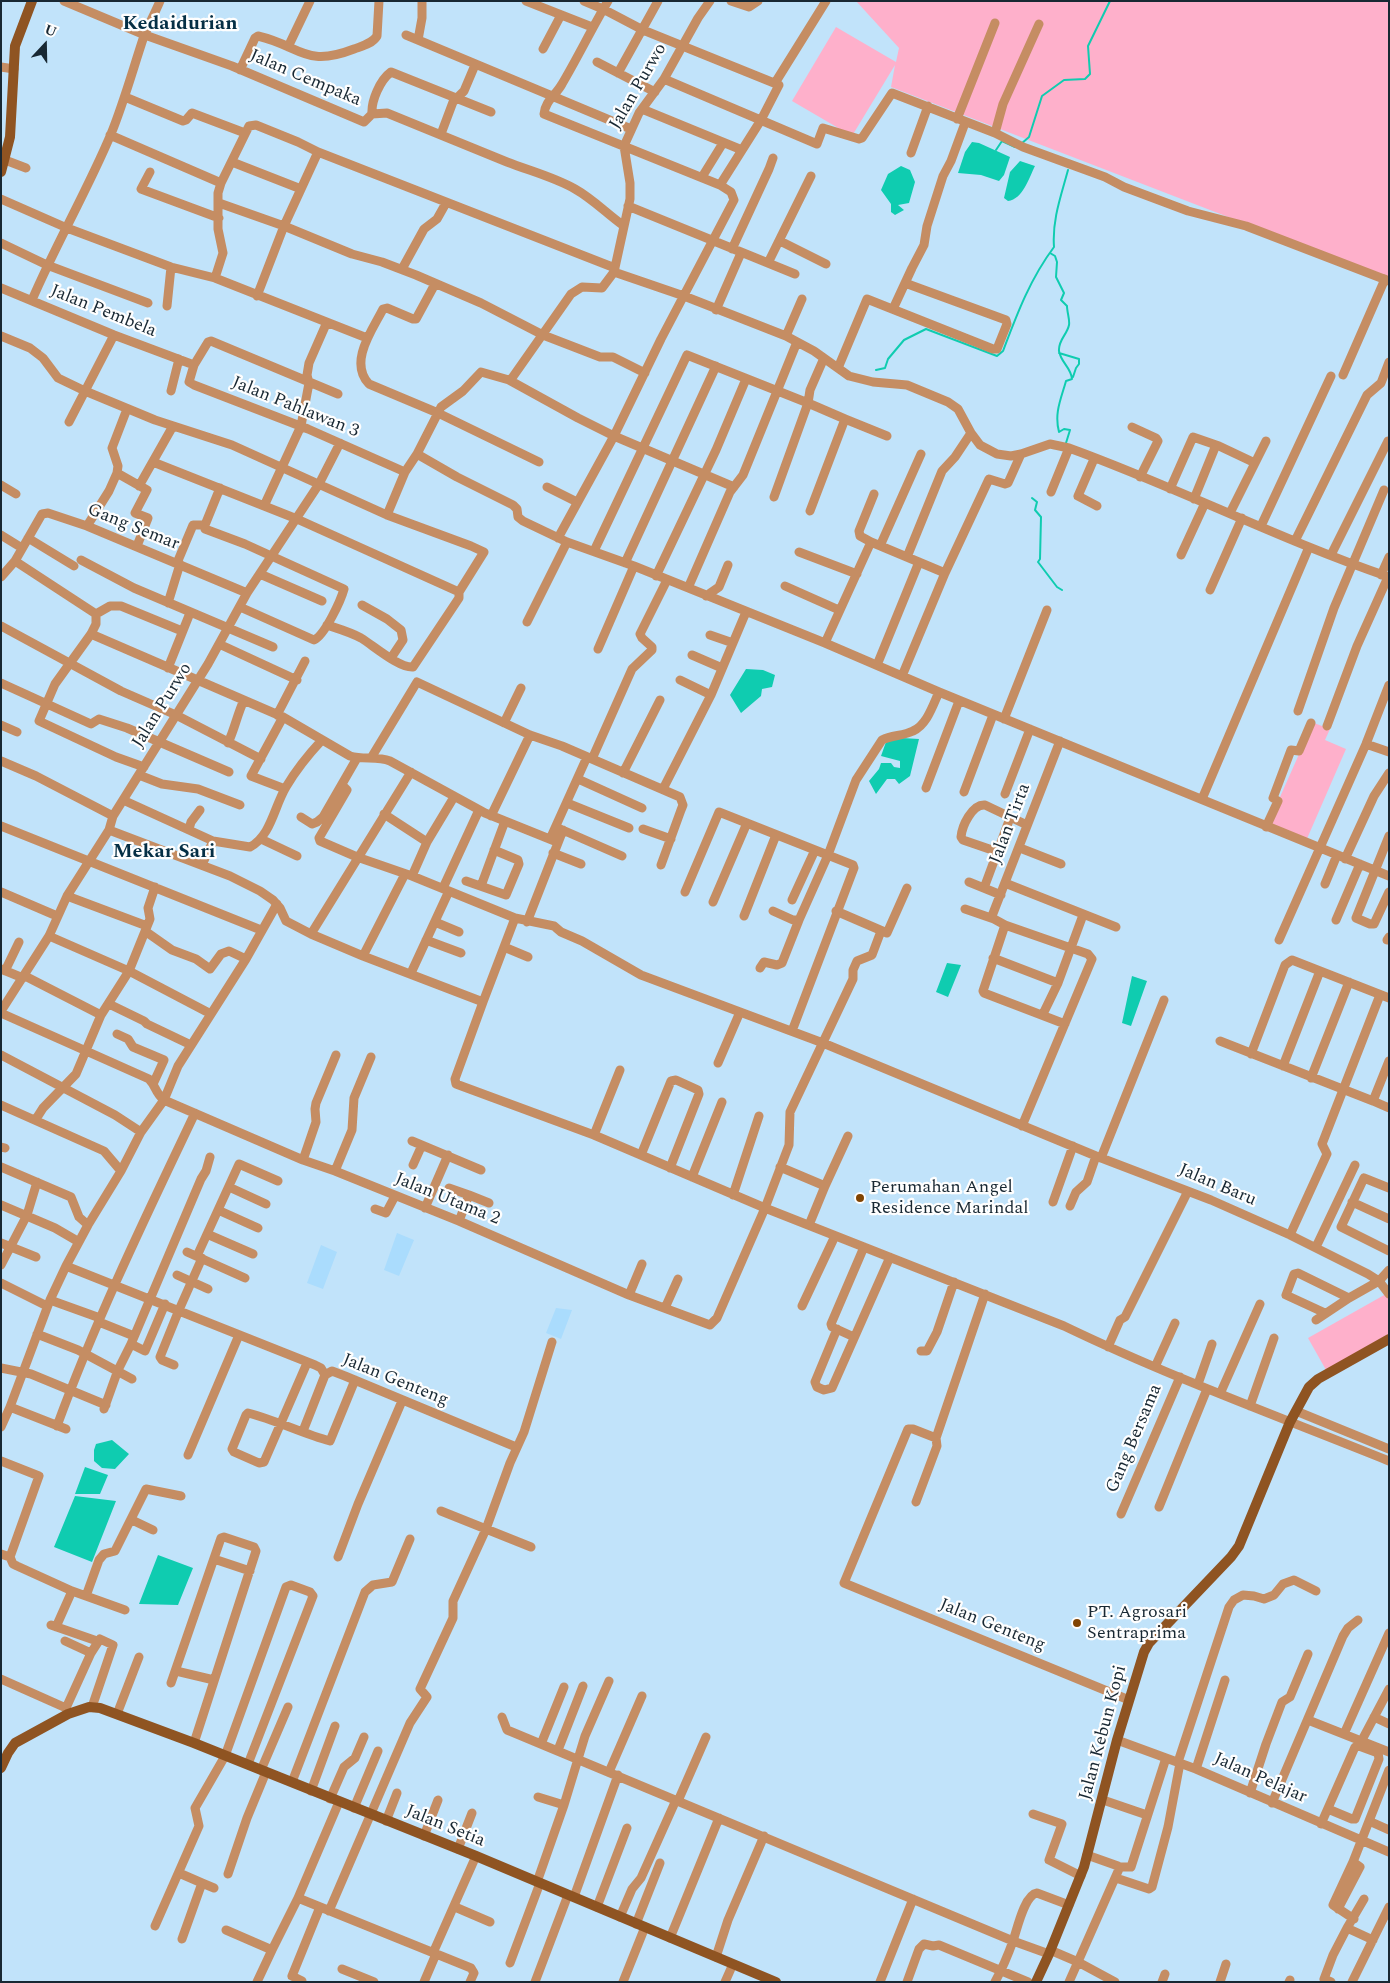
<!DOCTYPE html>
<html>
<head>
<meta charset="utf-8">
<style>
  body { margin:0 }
  #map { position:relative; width:1390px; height:1983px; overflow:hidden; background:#c1e3fa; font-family:Spectral,serif }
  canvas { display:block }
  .frame { position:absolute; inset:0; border:2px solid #182833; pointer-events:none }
  .north { position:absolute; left:20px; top:20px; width:50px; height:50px; -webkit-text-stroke:4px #fefefe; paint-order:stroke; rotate:21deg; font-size:14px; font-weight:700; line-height:20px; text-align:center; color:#182833 }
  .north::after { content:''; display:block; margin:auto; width:18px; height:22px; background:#182833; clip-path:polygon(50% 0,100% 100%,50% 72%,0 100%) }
</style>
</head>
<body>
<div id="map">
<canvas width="1390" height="1983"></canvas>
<div class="frame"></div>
<div class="north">U</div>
</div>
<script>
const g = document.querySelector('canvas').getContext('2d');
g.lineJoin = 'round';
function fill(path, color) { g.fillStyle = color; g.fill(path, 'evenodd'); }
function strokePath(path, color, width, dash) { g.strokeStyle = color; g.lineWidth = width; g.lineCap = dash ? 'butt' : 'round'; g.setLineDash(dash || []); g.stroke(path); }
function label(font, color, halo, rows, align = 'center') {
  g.font = font + ' Spectral,serif'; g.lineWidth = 4.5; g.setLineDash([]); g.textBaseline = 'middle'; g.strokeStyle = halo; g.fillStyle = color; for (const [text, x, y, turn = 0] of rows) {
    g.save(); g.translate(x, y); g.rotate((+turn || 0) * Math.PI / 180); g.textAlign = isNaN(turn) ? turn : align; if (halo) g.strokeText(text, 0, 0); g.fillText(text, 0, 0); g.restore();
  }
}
fill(new Path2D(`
  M397 1233 414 1240 399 1276 384 1270Z
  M321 1245 337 1252 323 1289 307 1283Z
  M556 1308 572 1310 561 1339 546 1333Z`), '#aadcfd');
fill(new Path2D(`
  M856 1H1389V279L891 87 895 65 852 136 792 101 836 27 896 62 899 48Z
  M1314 723 1330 729 1325 740 1346 749 1306 841 1268 824 1312 725Z
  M1386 1294 1389 1298V1334L1326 1370 1308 1338Z`), '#feb0cb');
fill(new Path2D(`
  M972 142 979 143 1010 157 1004 175 999 181 981 175 958 173 965 152Z
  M1020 161 1035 166C1029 178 1023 199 1008 201L1004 198 1010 172Z
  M901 166 910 170 915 182 909 203 898 205 904 210 895 215 891 212V204L881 190 888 174Z
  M746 669 763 670 775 675 772 687 762 689 761 696 741 713 730 695Z
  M902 738 919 739 910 776 899 784 895 779H887L876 794 869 781 879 769 881 763H891L894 767 900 768V761L881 756 886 742Z
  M947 963 961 965 948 997 936 992Z
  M1132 976 1147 981 1131 1026 1122 1023Z
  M112 1440 129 1454 115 1469 102 1468 94 1461V1450L96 1444Z
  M85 1467 108 1475 100 1494H75Z
  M75 1496 116 1501 92 1562 54 1547Z
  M158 1555 193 1568 178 1605 139 1604Z`), '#0fccb0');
strokePath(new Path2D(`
  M1021 144 1029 137 1042 96 1064 80 1085 79 1090 74 1088 46 1110 1
  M996 150 1002 141 1015 147
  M1050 253 1055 256 1057 262 1056 277 1064 293 1061 300 1067 306C1067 312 1070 320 1069 325 1067 335 1058 340 1059 351 1061 363 1071 367 1072 379L1066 381C1061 399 1054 413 1059 432L1064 429 1070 430 1066 443
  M1059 353 1079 359V364L1076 368 1073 377
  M876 370 885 368 888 359 904 340 926 329 997 356 1003 351C1017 314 1030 279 1054 247 1052 220 1061 196 1068 170
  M1032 498 1037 502 1035 510 1041 517 1040 559 1038 562 1057 587 1062 590`), '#0fccb0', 2);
strokePath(new Path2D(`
  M64 1 145 35 232 66 364 122 372 114 387 113C427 129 467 146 507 162 530 171 554 177 575 189 593 199 607 214 624 226
  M422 1V18L418 40 631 129
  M526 1 592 27
  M584 1 603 9 643 30 779 85 761 120 720 185
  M731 1 749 7 758 1
  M406 35 418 40
  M288 47 310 1
  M543 49 561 15
  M597 62 655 92
  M1 67 14 69
  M240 70 255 38 258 36C301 46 305 68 354 49 362 46 372 44 377 36L379 1
  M618 73 658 1
  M664 79 817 144 823 128 859 139 862 138 892 93 995 133 1023 147 1105 177 1124 187 1188 211 1246 226 1389 281
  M775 83 826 1
  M125 97 183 121 186 120 192 113 245 133
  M642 109 742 150
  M372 114C371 101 380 80 391 72L491 112
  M957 119 995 23
  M995 133 1003 104 1039 24
  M441 134 453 102 464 91 475 65
  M110 135 221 183
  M911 153 928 106
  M5 160 26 168
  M232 162 301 189
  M150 172 141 189 219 218
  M702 177 723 143
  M1 199 67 228 171 267 215 278 367 338
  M219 203 284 226 352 254 382 262 416 275 481 303 543 335 600 357H613L645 373
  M628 206 768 263
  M780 241 826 264
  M1 243 47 265 148 303
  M732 249 769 169 773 158
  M402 269 424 229 437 219 446 203
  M614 272 684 296 786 336 814 351 849 376 873 382 907 385 948 402 958 409 971 433 980 445 997 454 1011 456 1021 454 1050 444 1069 448C1177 487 1280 540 1389 577
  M795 274 768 263 811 176
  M215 278 223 253 218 229V193L221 183 249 126 256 125 298 142 318 152
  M435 284 416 319H413L387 308 383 309C373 329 348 362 369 384L438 413 539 462
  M1 288 114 335 194 365
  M257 296 284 226 318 152 615 268
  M32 300C56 244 87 191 111 134 124 102 133 69 144 36 149 24 155 13 160 1
  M167 306 171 267
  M893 309 912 268 924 245 927 226 943 176 951 161 965 123
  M716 310 741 253
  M1 336 30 348 43 358 58 378 85 391 155 420 232 445 387 515 471 546 484 552 459 592V598L413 667C399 668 374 646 361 638 350 632 339 629 327 625
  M786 336 802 299
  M838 368 867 299 993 349H997L1007 324 1006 320 905 283
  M1343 375 1385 279
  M509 380 512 378 571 294 582 287 602 288 614 272 630 199V183L624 146 639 113 664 79 698 18 710 1
  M171 391 179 359
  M338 394 211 341 208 342 194 365 189 382 194 385 308 429 405 472
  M845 419 887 436
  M69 422 114 335
  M1132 427 1156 438 1158 441 1140 477
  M417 454 457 477 513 505 517 509 518 517 523 521 567 542 634 566 825 643 939 692 1389 876
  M1094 459 1078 496 1097 506
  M153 462 297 519 459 592
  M117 473 147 490 135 513 148 518 137 546
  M1 485 16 494
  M139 486 173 426
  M547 487 577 502
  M220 488 205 525V529L245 544 344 589C341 600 325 635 314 640L240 607
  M1170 489 1193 437 1219 446 1255 463
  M1051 492 1069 448
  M1194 499 1216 445
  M264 506 301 426 309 383 307 375 309 363 327 322
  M810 511 845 419 808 403 810 390 824 358
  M1230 513 1266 441
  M387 515 405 472 417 454 441 407 463 391 481 372 509 380 578 418 614 436 734 487
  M87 526 109 491 117 473 118 466 112 448 127 409
  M1261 526 1331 376
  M1 535 22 548
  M28 538 74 566
  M558 538 614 436 661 339 734 200 731 192 720 185 544 114C545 101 556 95 562 84 578 57 592 28 608 1
  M1295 541 1367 395 1381 383 1389 362
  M871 542 860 536 859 531 874 494
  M880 546 921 454
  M594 551 687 355 808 403 774 497
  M799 552 857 574
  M1181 555 1205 503
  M1331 555 1388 441
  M907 557 942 471 955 457 971 433
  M81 560 134 588 273 647
  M15 561 96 614
  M177 563 193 525H205
  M625 563 716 366
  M260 574 322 601
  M1381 575 1389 557
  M656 576 716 450 746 379
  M1 577 15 561 42 514 48 513 87 526 247 593
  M785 586 839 610
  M688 588 730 492 743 475 797 342
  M1210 590 1242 518
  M706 596 719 587 728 565
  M168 603 180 564
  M362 605 387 619 401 630 403 640 391 658
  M96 614V624L91 634 55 684 39 721 116 757 144 767
  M96 614 110 606H121L182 631
  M527 622 567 542
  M1 626 121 691 176 715 261 759
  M91 634 283 717 350 756C363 760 377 756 390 761L485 813 557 842
  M710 635 733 643
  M825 643 871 542 945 573
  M219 644 297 680
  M598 649 634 566
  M692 655 722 668
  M877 665 919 562
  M168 668 190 613
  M902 676 945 573 989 479 1005 484 1008 483 1021 454
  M680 680 711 695
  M1 683 91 724 99 719 127 728 229 772
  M1298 711 1334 608 1384 490
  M277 715 305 661
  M283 717 251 776 285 789
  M1004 719 1047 610
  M504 723 521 688
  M1 725 17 732
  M1327 726 1357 646 1388 577
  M1060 741 992 916 994 919 1005 925 983 991 984 993 1065 1024
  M228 743C235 728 237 715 244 700
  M1366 744 1389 752
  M371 758 417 682 530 735 562 746 680 797 683 805 681 810 661 865
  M592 759 632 669 652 650V647L642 638 640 634 667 580
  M1 761 36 776 113 816
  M623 773 660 700
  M139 775 162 784 198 789 240 805
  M578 779 642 808
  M342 785 347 790 319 838 320 841 357 857 412 876 515 918 554 926 561 932 582 941 641 975 823 1043 1096 1156 1211 1200 1290 1235 1368 1274 1379 1281 1389 1294
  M926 788 959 701
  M663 789 711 695 746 612
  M964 792 993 715
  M1005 794 1030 729
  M1202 799 1309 547
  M123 800 213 841 250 847C271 836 274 807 286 787 296 770 308 755 322 740
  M567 803 629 828
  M384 814 427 842
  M491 816 530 735
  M301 817 312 824 317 822 323 817 357 758
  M1 826 261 930
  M1266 827 1278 801 1273 798 1291 750 1299 751 1311 723
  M558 828 622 856
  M189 829 191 822 200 810
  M643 829 671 839
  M109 830 230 876 260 891 273 900 280 908 286 921 311 934 363 956 483 1002 455 1079 456 1084 594 1135 765 1208 1064 1326C1170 1377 1280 1417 1389 1461
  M1389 836 1356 918 1370 924H1374L1389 892
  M261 839 297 856
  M550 839 587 757
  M1020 848 1061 864
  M998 852 963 840 961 837C962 826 972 804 985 805L1027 825
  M553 853 581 864
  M1345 859 1374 796 1389 773
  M202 865 213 841
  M412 876 427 842 454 797
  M466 881 506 895 519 864 518 860 494 850
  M969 882 1001 895
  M1005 883 1116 927
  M1325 884 1337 855
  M481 886 505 821
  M443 888 479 810
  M984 888 1010 818
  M1 892 57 916
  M685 892 719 812 853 865 854 868 792 1031
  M67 896 147 926
  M792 900 815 850
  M713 902 747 823
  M965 909 994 919
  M773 911 793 920H799L828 855 856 780 882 740C892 735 903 736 913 731 927 725 933 705 939 692
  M836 911 887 933 907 888
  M744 916 776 835
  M1336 920 1360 864
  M435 922 459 932
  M527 922 563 830
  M1005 925 1088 954 1092 959 1022 1126
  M145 931 172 950 196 959 210 969 221 954 229 951 246 959
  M311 934 411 772
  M49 936 129 971 211 1014
  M426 940 461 953
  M1279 940 1366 744 1389 685
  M1387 940 1389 937
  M504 947 528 957
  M363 956 405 874
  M993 958 1058 983
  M760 968 764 962 777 965 782 963 799 920
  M1 969 23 978
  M5 971 19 942
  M411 973 449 891
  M25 976 101 1015
  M483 1002 515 918
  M109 1004 144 1021 147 1024 191 1045
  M1 1011 49 936 67 896 109 830 113 816 208 664 247 593 319 484 340 443
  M1 1013 149 1079C156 1086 155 1093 164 1100L303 1160 335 1171 459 1221 629 1295 710 1325 717 1318 765 1208 789 1145 790 1112 853 979V970L857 961 872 955 881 931
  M1043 1014 1058 983 1083 915
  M117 1034 128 1039 133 1047 164 1060 153 1084
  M1220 1041 1373 1101 1389 1061
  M1251 1054 1285 965 1292 960 1389 998
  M1 1055 115 1115 141 1132
  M718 1063 740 1012
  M1283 1066 1320 971
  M1311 1078 1349 982
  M1373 1101 1389 1108
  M1 1105 104 1151 121 1171
  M36 1119 43 1108 76 1074 101 1015 129 971 150 919 148 908 155 887
  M594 1135 620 1070
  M412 1141 481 1170
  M1 1147 5 1148
  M641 1155 671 1081 676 1080 698 1090 699 1094 670 1168
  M1101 1158 1164 1000
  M303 1160 316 1122 315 1109 316 1103 336 1055
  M413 1165 422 1145
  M1 1167 71 1197 79 1217 88 1225
  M780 1167 825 1186
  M335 1171 352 1130 354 1098 371 1057
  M692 1177 722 1102
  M229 1187 266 1204
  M449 1188 469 1195
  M1389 1188 1364 1178 1341 1227 1389 1251
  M733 1195 759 1116
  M1053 1202 1073 1146
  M1352 1202 1389 1219
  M1 1205 55 1228 79 1242
  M1070 1206 1076 1192 1087 1182 1096 1156
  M425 1208 448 1155
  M375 1209 386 1213 395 1196
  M218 1210 258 1228
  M459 1221 469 1195 489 1203
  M809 1225 825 1186 848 1136
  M207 1234 253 1254
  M1290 1235 1327 1154 1322 1144 1380 995
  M1 1243 36 1257
  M1316 1247 1355 1165
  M187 1252 245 1278
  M197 1256 239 1164 278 1181
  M1 1265 27 1215 37 1182
  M66 1266 315 1365 321 1368 325 1375 332 1371 345 1376 516 1447
  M177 1275 208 1289
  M1 1283 47 1306
  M629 1295 642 1264
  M50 1300 66 1266 88 1225 121 1171 141 1132 164 1100 178 1066 246 959 277 904
  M802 1306 835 1236
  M665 1308 678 1279
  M1325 1313 1286 1295 1294 1274 1298 1273 1349 1298
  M1316 1320 1349 1298 1379 1281 1389 1270
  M99 1322 134 1336
  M837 1329 815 1382 817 1387 824 1390 832 1388 890 1257
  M37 1334 78 1350 132 1379
  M854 1337 832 1327 831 1324 864 1247
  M131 1344 145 1351 165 1304
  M1108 1347 1120 1320 1125 1317 1188 1191
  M921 1351H927L937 1332 954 1282
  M307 1363 264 1462 259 1463 234 1452 232 1449 246 1415 248 1413C276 1420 303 1434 330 1441L355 1380
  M174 1365 162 1360 160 1357 179 1310 202 1258
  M1155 1367 1175 1323
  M1 1368 31 1374 106 1405
  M1198 1384 1212 1344
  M1220 1394 1260 1304
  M1250 1406 1274 1338
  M10 1407 50 1300 100 1318
  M104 1409 118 1370 131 1344 201 1179 206 1171 210 1157
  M1296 1411 1389 1449
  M57 1426C96 1319 146 1216 195 1113
  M1 1427 10 1407 66 1429
  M303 1431 325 1375
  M936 1438 913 1429H908L844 1583 1129 1700
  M188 1455 239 1335
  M1 1461 39 1476 10 1557
  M916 1502 937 1446 936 1438 985 1294
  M1159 1507 1207 1389
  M441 1511 531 1547
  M1121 1514 1180 1377
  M132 1520 153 1530
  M1 1554 10 1557 13 1564 17 1566 72 1591 125 1610
  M338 1557 358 1504 402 1401
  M214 1559 250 1571
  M86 1596 99 1560 104 1554 115 1551 146 1489 181 1496
  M51 1625 97 1641
  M56 1627 72 1591
  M65 1641 91 1653
  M176 1671 214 1680
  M1 1679 66 1708 68 1713
  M171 1683 221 1538 224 1537 254 1547 256 1551 194 1743
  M66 1708 91 1653 100 1639 113 1645 92 1707
  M117 1714 139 1657
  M502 1717 507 1730 512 1732 1013 1941 1049 1954
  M1374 1717 1389 1724
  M1308 1720 1389 1752
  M1344 1734 1389 1633
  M1117 1740 1196 1769 1389 1852
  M1362 1740 1389 1689
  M541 1744 564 1687
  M558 1750 583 1686
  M1178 1762 1229 1607 1234 1600 1243 1595 1254 1596 1264 1599 1274 1595 1283 1584 1294 1580 1316 1591
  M1196 1769 1225 1680
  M261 1770 288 1707
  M609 1772 642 1696
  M292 1782 365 1592 373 1585 392 1582 410 1539
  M311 1791 335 1726
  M1250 1793 1266 1744 1282 1702 1290 1697 1308 1654
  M330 1799 344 1767 355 1758 364 1737
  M1103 1800 1147 1815
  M678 1801 706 1737
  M1272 1803 1343 1636 1348 1628 1358 1620
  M564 1805 585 1736 609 1681
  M354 1808 378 1751
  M1033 1814 1062 1824 1049 1860 1081 1876
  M386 1821 397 1793
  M1369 1821 1389 1830
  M1321 1824 1355 1747 1359 1746 1378 1753 1379 1759 1355 1819H1352L1328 1809
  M424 1836 438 1800
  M458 1849 472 1813
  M1119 1867H1131L1166 1758
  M179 1873 202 1883 182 1939
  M228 1874 247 1818 266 1772
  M1116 1878 1149 1889 1152 1887 1168 1827 1180 1763
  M537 1882 564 1805 538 1797
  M202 1883 214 1888
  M574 1897 618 1775
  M298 1898 339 1802
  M1364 1899 1347 1928 1373 1940
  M455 1907 490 1922
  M597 1907 627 1828
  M1338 1909 1360 1867 1353 1862
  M329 1911 410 1723 427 1697 420 1689 453 1618V1601L486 1529 510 1463 524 1432 552 1342
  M620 1917 632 1889 641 1878 676 1800
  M1354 1919 1333 1905 1353 1862 1389 1770
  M636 1924 660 1863
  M155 1926 199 1826 195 1808 225 1756 286 1587 291 1585 310 1592 313 1596 248 1764
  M226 1930 272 1950 298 1898 471 1968 474 1973 470 1982
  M670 1938 719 1818
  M1050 1950 1078 1962 1115 1982
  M433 1953 476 1856
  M716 1957 728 1920 764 1836
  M510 1963 540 1883
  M342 1969 374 1982
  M302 1981 292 1976 320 1907
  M257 1982 272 1950
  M424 1982 436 1954
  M535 1982 568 1895
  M623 1982 645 1927
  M725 1982 733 1964
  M880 1982 913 1899
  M907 1982 919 1949 924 1944 933 1946 939 1945 1028 1982
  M995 1982C1002 1969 1008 1955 1013 1941 1017 1930 1024 1895 1037 1893L1069 1905
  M1069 1982 1119 1869 1118 1866 1087 1855
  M1162 1982 1165 1974
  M1220 1982 1226 1964
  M1289 1982 1290 1980
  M1331 1982 1324 1979 1333 1955 1347 1928
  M1352 1982 1389 1907`), '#c58d63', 9);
strokePath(new Path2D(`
  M1 172 10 137 15 46 32 1
  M1 1768 8 1753 15 1743 68 1714 89 1707 100 1708 194 1743 476 1856 776 1982
  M1036 1982 1049 1954 1084 1867 1117 1740 1144 1652 1149 1643 1231 1557 1239 1546 1290 1422 1309 1387 1318 1379 1389 1339`), '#8f5422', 10);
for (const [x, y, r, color] of [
  [860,1198,5,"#814402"],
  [1077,1623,5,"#814402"]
]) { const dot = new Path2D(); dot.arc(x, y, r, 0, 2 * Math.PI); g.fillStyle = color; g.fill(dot); strokePath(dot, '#fefefe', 2); }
label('18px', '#182833', '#fefefe', [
  ["Jalan Cempaka",305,79,23],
  ["Jalan Purwo",639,87,-60],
  ["Jalan Pembela",103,312,22],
  ["Jalan Pahlawan 3",295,408,22],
  ["Gang Semar",133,528,22],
  ["Jalan Purwo",163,706,-58],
  ["Jalan Tirta",1011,824,-69],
  ["Jalan Baru",1217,1186,23],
  ["Jalan Utama 2",447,1200,22],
  ["Jalan Genteng",395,1381,22],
  ["Gang Bersama",1135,1439,-67],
  ["Jalan Genteng",992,1626,22],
  ["Jalan Kebun Kopi",1104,1733,-75],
  ["Jalan Pelajar",1260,1779,24],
  ["Jalan Setia",445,1827,22]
]);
label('18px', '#182833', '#fefefe', [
  ["Perumahan Angel",870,1188],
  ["Residence Marindal",870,1209],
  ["PT. Agrosari",1087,1613],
  ["Sentraprima",1087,1634]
], 'left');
label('bold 20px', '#052f45', '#fefefe', [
  ["Kedaidurian",180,25],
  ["Mekar Sari",164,853]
]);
</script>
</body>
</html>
